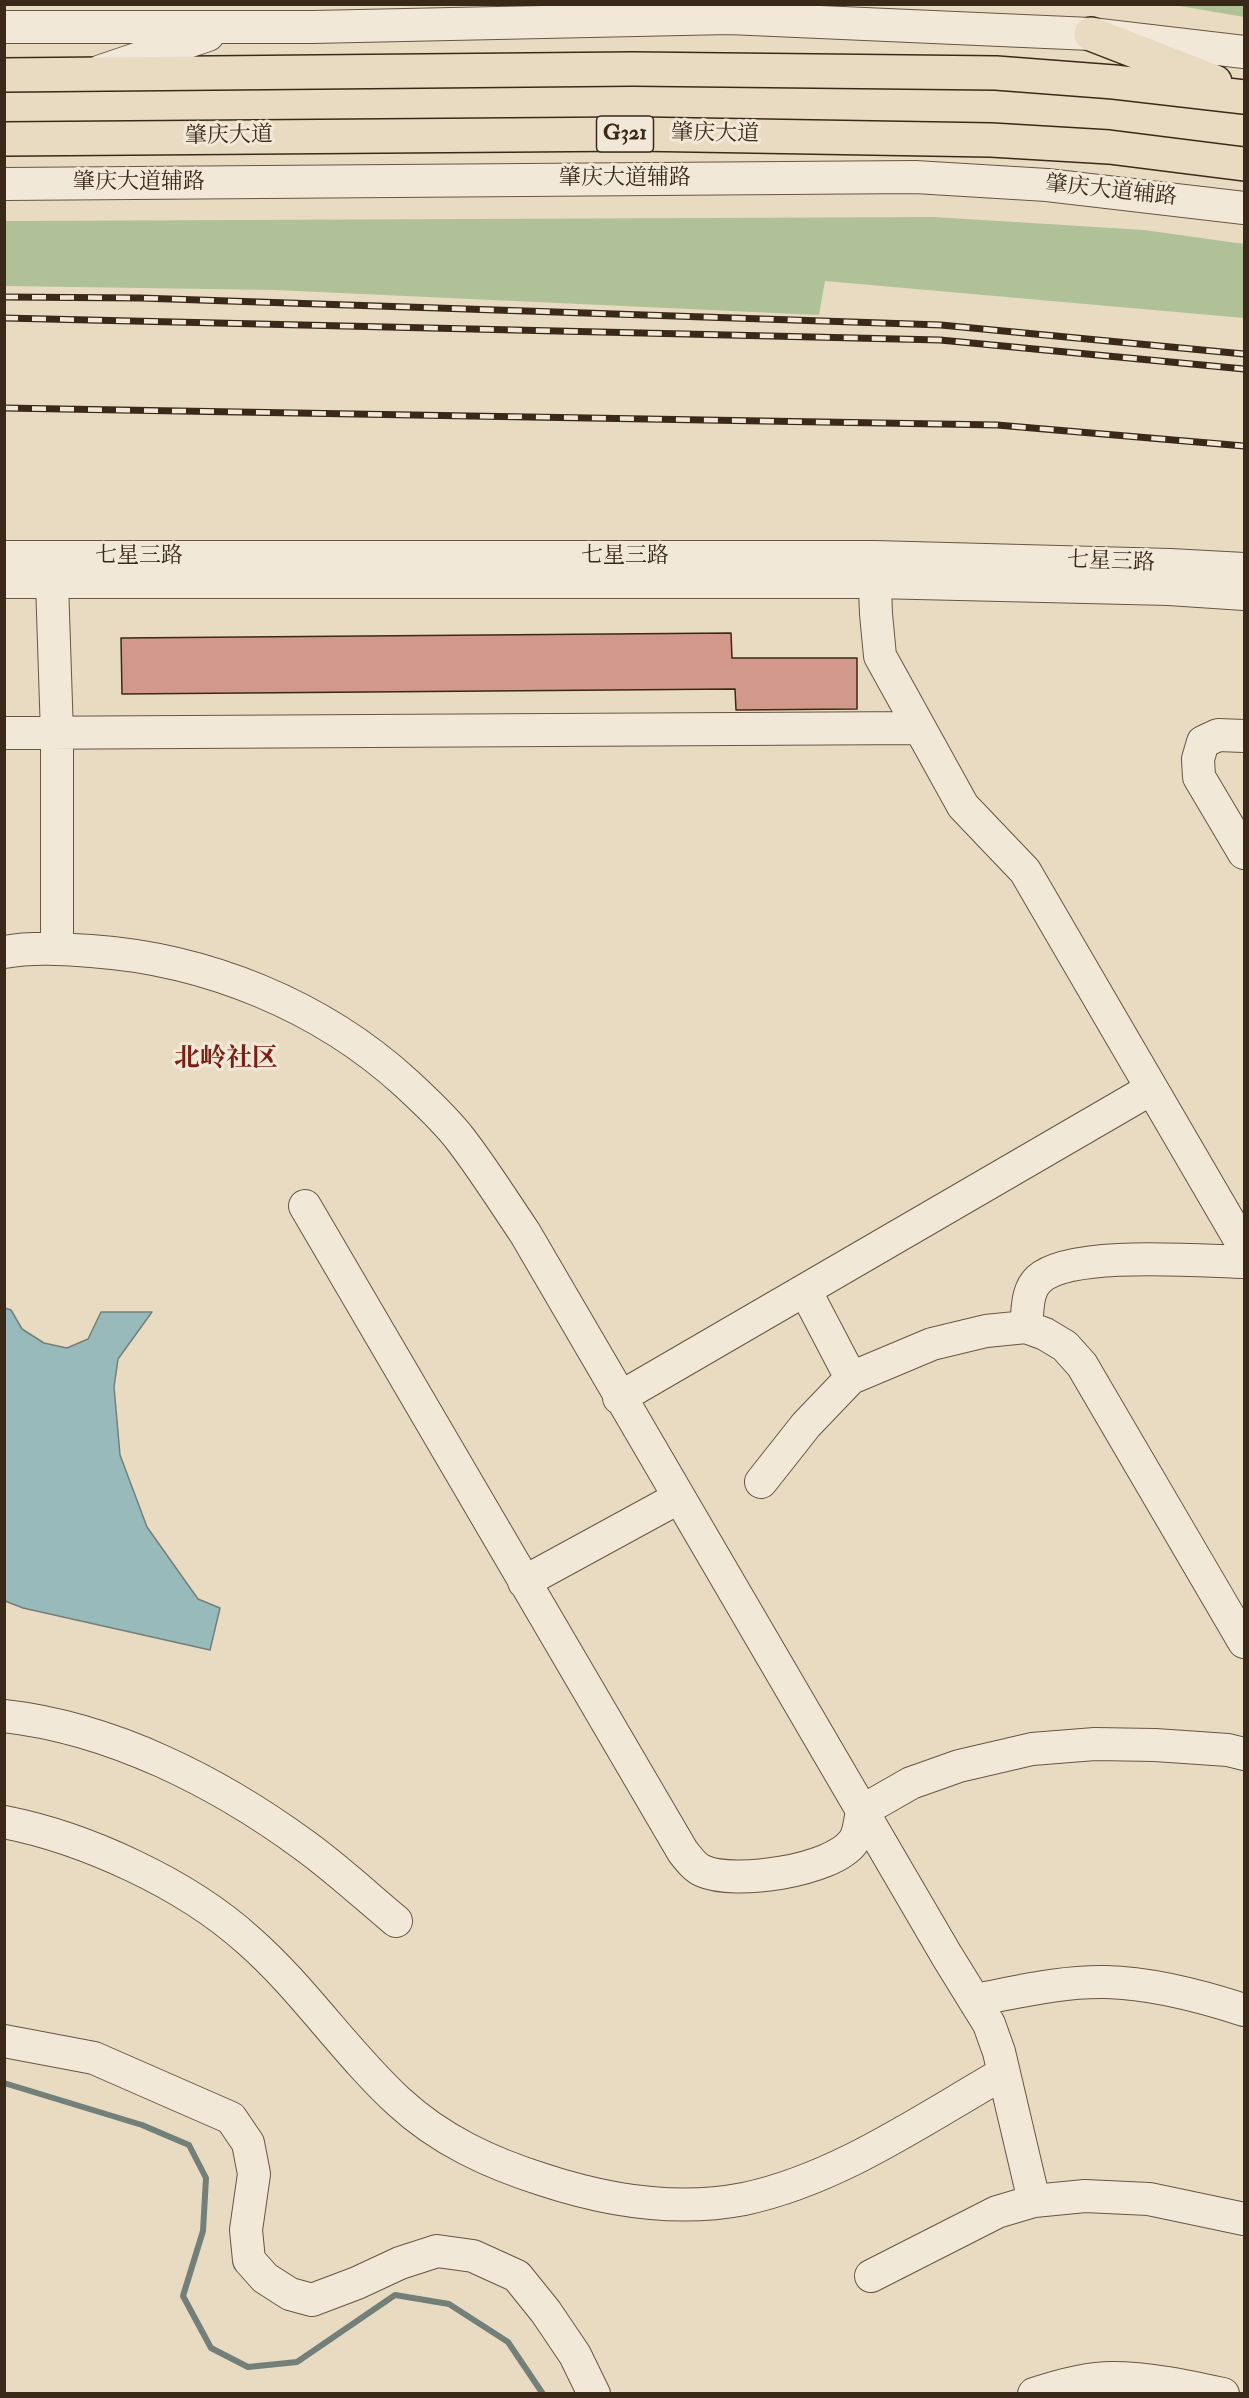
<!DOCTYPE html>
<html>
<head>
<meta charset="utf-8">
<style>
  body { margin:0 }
  #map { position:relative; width:1249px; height:2398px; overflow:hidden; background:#e9dbc2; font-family:"IM FELL Double Pica",serif }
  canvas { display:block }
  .frame { position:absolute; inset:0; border:6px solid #3a2918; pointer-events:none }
</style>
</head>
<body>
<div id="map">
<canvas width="1249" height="2398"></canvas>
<div class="frame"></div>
</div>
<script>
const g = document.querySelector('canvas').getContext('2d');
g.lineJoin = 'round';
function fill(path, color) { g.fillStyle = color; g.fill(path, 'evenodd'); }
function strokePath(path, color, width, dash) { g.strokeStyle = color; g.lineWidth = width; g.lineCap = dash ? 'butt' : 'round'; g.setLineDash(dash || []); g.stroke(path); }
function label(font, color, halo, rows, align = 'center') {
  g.font = font + ' "IM FELL Double Pica","Noto Serif SC",serif'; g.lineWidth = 6; g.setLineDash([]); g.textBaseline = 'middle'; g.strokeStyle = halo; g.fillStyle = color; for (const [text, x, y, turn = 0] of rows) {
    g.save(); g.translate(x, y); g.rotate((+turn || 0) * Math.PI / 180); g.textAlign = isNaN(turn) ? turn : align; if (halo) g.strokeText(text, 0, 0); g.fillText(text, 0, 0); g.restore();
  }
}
fill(new Path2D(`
  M1174 5H1244V17Z
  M934 217 1144 230 1244 244V318L825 281 819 315 275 290 5 286V221Z`), '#b0c198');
const water = new Path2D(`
  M5 1308 11 1310 22 1329 44 1343 67 1348 88 1339 101 1312H152L118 1359 114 1387 120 1455 147 1527 198 1599 220 1608 210 1650 23 1608 5 1601Z`);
fill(water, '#99baba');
strokePath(water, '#738079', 1.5);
strokePath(new Path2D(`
  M4 2083 142 2125 189 2145 206 2178 203 2231 183 2296 211 2348 248 2367 297 2362 395 2295 449 2304 508 2342 543 2394`), '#738079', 6);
const building = new Path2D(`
  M731 633 732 658H857V709L736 710 735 689 122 694 121 638Z`);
fill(building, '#d1988b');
strokePath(building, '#3a2918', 1.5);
const minor = new Path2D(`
  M4 27H312L729 18 1091 34 1244 52
  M101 71 208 35
  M4 184 915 177 1047 185 1244 208
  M4 557H874L1170 565 1244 569
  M874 561 876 614 880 656 963 806 1025 871 1244 1247
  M49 562 52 583 57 734V948
  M4 582H875L1169 589 1244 594
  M4 733 919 728
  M1244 736 1218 735 1203 742 1198 759 1199 777 1244 853
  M4 952C33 947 62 949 91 951 206 959 321 1005 407 1084 425 1101 446 1120 461 1140 484 1170 504 1202 525 1233L947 1956 989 2024 999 2052 1034 2201
  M305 1206 683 1852C688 1858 695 1868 703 1871 734 1885 832 1871 853 1842 859 1835 860 1820 862 1811L911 1783 959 1766 1032 1749 1095 1744 1155 1745 1228 1750 1244 1754
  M805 1290 851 1378
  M1026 1327C1028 1311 1026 1291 1039 1279 1071 1250 1200 1261 1244 1262
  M619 1398 1151 1089
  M761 1482 806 1425 851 1378 932 1344 986 1331 1026 1327 1045 1334 1065 1346 1082 1365 1244 1642
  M524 1582 678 1498
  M4 1716C112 1728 218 1782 304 1845 336 1868 366 1896 396 1921
  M4 1822C86 1838 186 1884 248 1940 303 1988 344 2051 398 2101 440 2140 490 2163 544 2180 608 2201 677 2212 744 2199 838 2179 922 2120 1004 2073
  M974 2000C1018 1992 1061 1981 1106 1982 1152 1983 1201 1996 1244 2010
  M4 2041 94 2058 231 2118 248 2143 254 2174 246 2230 249 2260 265 2278 290 2294 312 2300 357 2283 400 2263 437 2251 473 2256 517 2276 546 2312 575 2355 594 2394
  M871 2276 997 2212 1034 2201 1085 2196 1149 2199 1244 2219
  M1034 2394C1058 2386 1086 2378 1112 2378 1149 2378 1186 2386 1223 2394`);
const highway = new Path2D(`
  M1091 34 1215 82
  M4 75 633 69 996 73 1114 82 1244 97
  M4 139 635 134 991 140 1109 147 1244 164`);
strokePath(minor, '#665642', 34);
strokePath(highway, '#3a2918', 36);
strokePath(minor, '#f1e8d7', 32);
strokePath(highway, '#e9dbc2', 33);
const rail = new Path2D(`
  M4 297 140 298 941 325 1244 354
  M4 318 940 340 1244 369
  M4 408 997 425 1244 446`);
strokePath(rail, '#3a2918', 7);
strokePath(rail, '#f1e8d7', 4.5, [14]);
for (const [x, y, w] of [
  [625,134,57]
]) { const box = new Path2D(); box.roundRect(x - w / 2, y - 18, w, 36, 4.5); g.fillStyle = '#f1e8d7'; g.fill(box); strokePath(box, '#3a2918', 1.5); }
label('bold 21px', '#3a2918', null, [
  ["G321",625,134]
]);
label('22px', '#3a2918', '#f1e8d7', [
  ["肇庆大道",715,135,1],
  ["肇庆大道",229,137,-1],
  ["肇庆大道辅路",625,179],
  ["肇庆大道辅路",139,183],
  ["肇庆大道辅路",1111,192,6],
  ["七星三路",139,557],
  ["七星三路",625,557],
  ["七星三路",1111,563,2]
]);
label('bold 26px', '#7a1f14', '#f1e8d7', [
  ["北岭社区",226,1060]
]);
</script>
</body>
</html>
